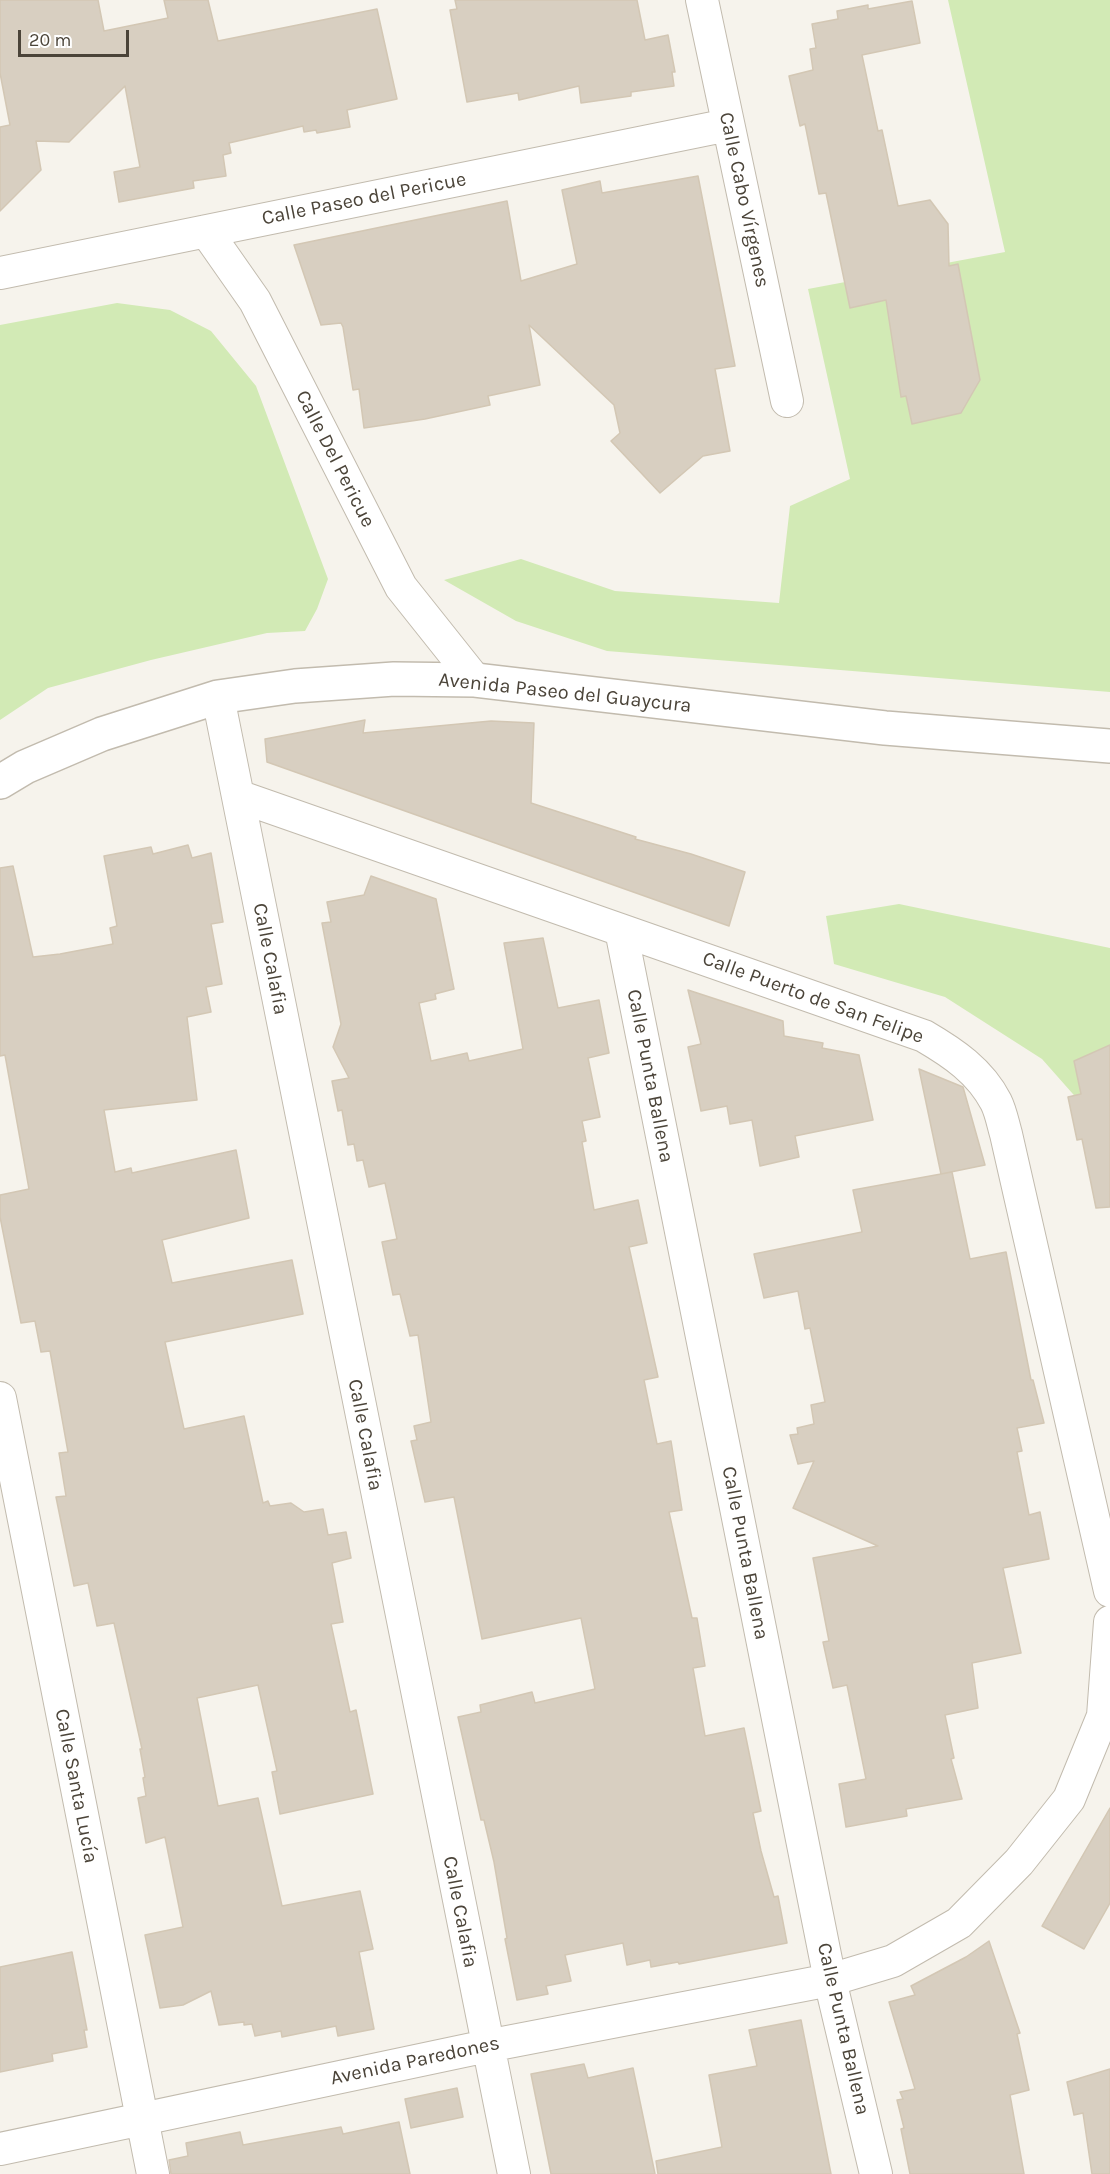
<!DOCTYPE html>
<html>
<head>
<meta charset="utf-8">
<style>
  body { margin:0 }
  #map { position:relative; width:1110px; height:2174px; overflow:hidden; background:#f6f3ec; font-family:Karla,sans-serif }
  canvas { display:block }
  .scale { position:absolute; left:18px; top:30px; width:111px; height:27px; box-sizing:border-box; border:3px solid #4b4439; border-top:0; padding-left:8px; font-size:18px; line-height:21px; white-space:nowrap; color:#4b4439; -webkit-text-stroke:4px #fff; paint-order:stroke }
</style>
</head>
<body>
<div id="map">
<canvas width="1110" height="2174"></canvas>
<div class="scale">20 m</div>
</div>
<script>
const g = document.querySelector('canvas').getContext('2d');
g.lineJoin = 'round';
function fill(path, color) { g.fillStyle = color; g.fill(path, 'evenodd'); }
function strokePath(path, color, width, dash) { g.strokeStyle = color; g.lineWidth = width; g.lineCap = dash ? 'butt' : 'round'; g.setLineDash(dash || []); g.stroke(path); }
function label(font, color, halo, rows, align = 'center') {
  g.font = font + ' Karla,sans-serif'; g.lineWidth = 5; g.setLineDash([]); g.textBaseline = 'middle'; g.strokeStyle = halo; g.fillStyle = color; for (const [text, x, y, turn = 0] of rows) {
    g.save(); g.translate(x, y); g.rotate((+turn || 0) * Math.PI / 180); g.textAlign = isNaN(turn) ? turn : align; if (halo) g.strokeText(text, 0, 0); g.fillText(text, 0, 0); g.restore();
  }
}
fill(new Path2D(`
  M948 0H1110V692L607 651 516 621 444 580 521 559 615 591 779 603 790 506 850 479 808 289 1005 252Z
  M117 303 170 310 211 331 256 386 328 579 317 609 305 631 267 633 151 660 48 688 0 720V325Z
  M899 904 1110 948V1089L1080 1102 1042 1059 945 997 834 964 826 916Z`), '#d2eab5');
const building = new Path2D(`
  M0 0H98L104 31 168 18 164 0H208L218 41 377 9 397 99 347 110 350 127 317 133 316 130 304 132 303 126 229 143 231 153 223 155 226 176 193 181 194 188 119 202 114 172 140 167 125 86 69 142 36 141 41 170 0 211V127L10 125 0 73Z
  M455 0H637L645 40 668 35 675 72H672L674 86 631 92V96L581 103 579 86 519 100 518 93 467 102 450 10 457 9Z
  M912 1 920 43 862 55 878 131 882 130 898 206 930 200 948 224 949 266 958 264 980 380 961 413 912 424 906 396 901 397 886 300 850 308 826 193 819 194 805 124 800 126 789 76 813 70 810 49 816 48 812 24 838 19 837 11 868 5V9Z
  M698 176 735 366 715 369 730 451 703 456 660 493 611 441 620 433 614 405 529 325 540 385 488 396 490 405 425 419 364 428 359 389 353 390 343 327 341 323 321 325 294 245 507 201 521 281 577 264 562 190 600 181 602 193Z
  M365 720 363 733 491 721 534 723 531 803 636 837 635 839 691 854 745 872 729 926 267 762 265 739Z
  M188 845 192 858 211 853 223 922 211 924 222 984 206 987 211 1012 187 1017 197 1100 104 1110 115 1172 131 1168 132 1173 236 1150 249 1218 162 1240 172 1283 292 1260 303 1314 165 1342 184 1429 244 1416 263 1503 268 1501 270 1506 291 1503 304 1512 323 1509 328 1535 346 1532 351 1558 332 1563 343 1622 331 1624 350 1712 356 1710 373 1794 280 1814 272 1772 277 1771 258 1685 197 1698 218 1806 258 1798 282 1906 360 1891 373 1949 359 1952 374 2029 338 2036 336 2026 282 2037 281 2031 255 2036 252 2024 244 2025V2022L219 2025 211 1991 183 2005 160 2008 145 1935 183 1927 165 1837 146 1843 138 1798 146 1796 143 1778 145 1777 140 1749H142L114 1623 97 1626 88 1583 74 1586 56 1497 66 1496 59 1453 68 1452 50 1351 41 1352 35 1321 21 1323 0 1217V1195L29 1189 5 1055 0 1056V868L13 866 33 957 60 954 113 944 110 928 117 926 104 856 151 847 153 854Z
  M371 876 436 899 454 989 435 994 436 999 419 1003 431 1061 467 1053 469 1061 523 1049 504 943 543 938 558 1008 599 1000 609 1053 588 1058 600 1117 582 1121 586 1141 582 1142 594 1210 638 1200 647 1243 629 1247 658 1377 644 1380 657 1444 671 1441 682 1510 669 1512 692 1618H697L705 1666 693 1668 705 1736 744 1728 761 1811 753 1813 761 1851 774 1897 778 1896 787 1943 679 1964 678 1962 651 1967 650 1960 627 1965 623 1943 565 1955 571 1981 546 1986 548 1994 517 2000 505 1939 507 1938 494 1862 484 1820H481L458 1717 481 1712 480 1705 532 1692 535 1703 595 1689 581 1618 482 1639 454 1497 425 1502 411 1441 417 1440 414 1426 431 1422 418 1335 410 1336 400 1294 393 1295 382 1242 397 1239 385 1183 369 1187 363 1160 357 1161 354 1144 348 1145 342 1110 338 1111 332 1081 349 1078 333 1047 341 1024 322 923 331 922 327 902 364 895Z
  M688 990 783 1021 784 1036 823 1043 822 1048 859 1055 873 1120 795 1136 799 1157 760 1166 752 1120 730 1124 727 1106 701 1111 688 1047 701 1044Z
  M1110 1045V1207L1096 1208 1082 1139 1077 1140 1068 1097 1081 1094 1074 1061Z
  M919 1069 963 1087 985 1165 941 1174Z
  M952 1172 970 1259 1006 1252 1031 1380H1033L1044 1423 1017 1428 1022 1451 1017 1452 1029 1515 1040 1512 1049 1559 1003 1568 1021 1653 972 1663 978 1708 945 1715 954 1758 951 1759 962 1799 906 1809 907 1816 846 1827 839 1784 866 1779 847 1685 833 1688 823 1642 829 1641 813 1558 878 1546 793 1508 814 1461 798 1464 790 1435 798 1434 797 1428 814 1424 811 1405 825 1402 810 1328 805 1329 798 1291 764 1298 754 1254 862 1232 853 1190Z
  M1110 1808V1903L1084 1949 1042 1926Z
  M989 1941 1020 2033 1017 2034 1029 2090 1010 2095 1024 2174H910L901 2129 904 2128 897 2100 903 2099 900 2092 915 2089 889 2002 915 1995 911 1986 966 1957Z
  M72 1952 87 2030H84L87 2047 52 2054 53 2061 0 2072V1967Z
  M801 2020 831 2174H658L656 2161 722 2147 709 2075 757 2066 749 2030Z
  M584 2064 588 2078 633 2068 655 2174H551L531 2074Z
  M1110 2069V2174H1092L1083 2113 1074 2115 1067 2082Z
  M457 2088 463 2117 411 2128 405 2099Z
  M399 2122 410 2174H171L169 2160 188 2156 186 2143 240 2132 243 2145 341 2127 343 2134Z`);
fill(building, '#d8cfc1');
strokePath(building, '#d3c7b4', 1.5);
const minor = new Path2D(`
  M702 0 787 401
  M206 231 255 301 401 587 475 680
  M0 273 728 125
  M218 697 514 2174
  M238 796 924 1036C953 1053 980 1071 996 1102 1001 1112 1003 1124 1006 1134L1110 1591
  M621 930 830 1980 876 2174
  M0 1398 153 2174
  M0 2149 487 2046 830 1980 893 1961 959 1923 1019 1862 1069 1799 1103 1716 1110 1622`);
const tertiary = new Path2D(`
  M0 782 25 767 102 734 218 697 295 686 394 679 475 680 885 728 1110 746`);
strokePath(minor, '#c2bbae', 34);
strokePath(tertiary, '#c2bbae', 36);
strokePath(minor, '#fff', 32);
strokePath(tertiary, '#fff', 33);
label('20px', '#4b4439', '#fff', [
  ["Calle Paseo del Pericue",364,199,-11],
  ["Calle Cabo Vírgenes",744,200,78],
  ["Calle Del Pericue",335,459,63],
  ["Avenida Paseo del Guaycura",565,693,6],
  ["Calle Calafia",270,959,79],
  ["Calle Puerto de San Felipe",813,998,20],
  ["Calle Punta Ballena",650,1076,79],
  ["Calle Calafia",365,1435,79],
  ["Calle Punta Ballena",745,1553,79],
  ["Calle Santa Lucía",76,1786,79],
  ["Calle Calafia",460,1912,79],
  ["Calle Punta Ballena",843,2029,77],
  ["Avenida Paredones",415,2061,-12]
]);
</script>
</body>
</html>
